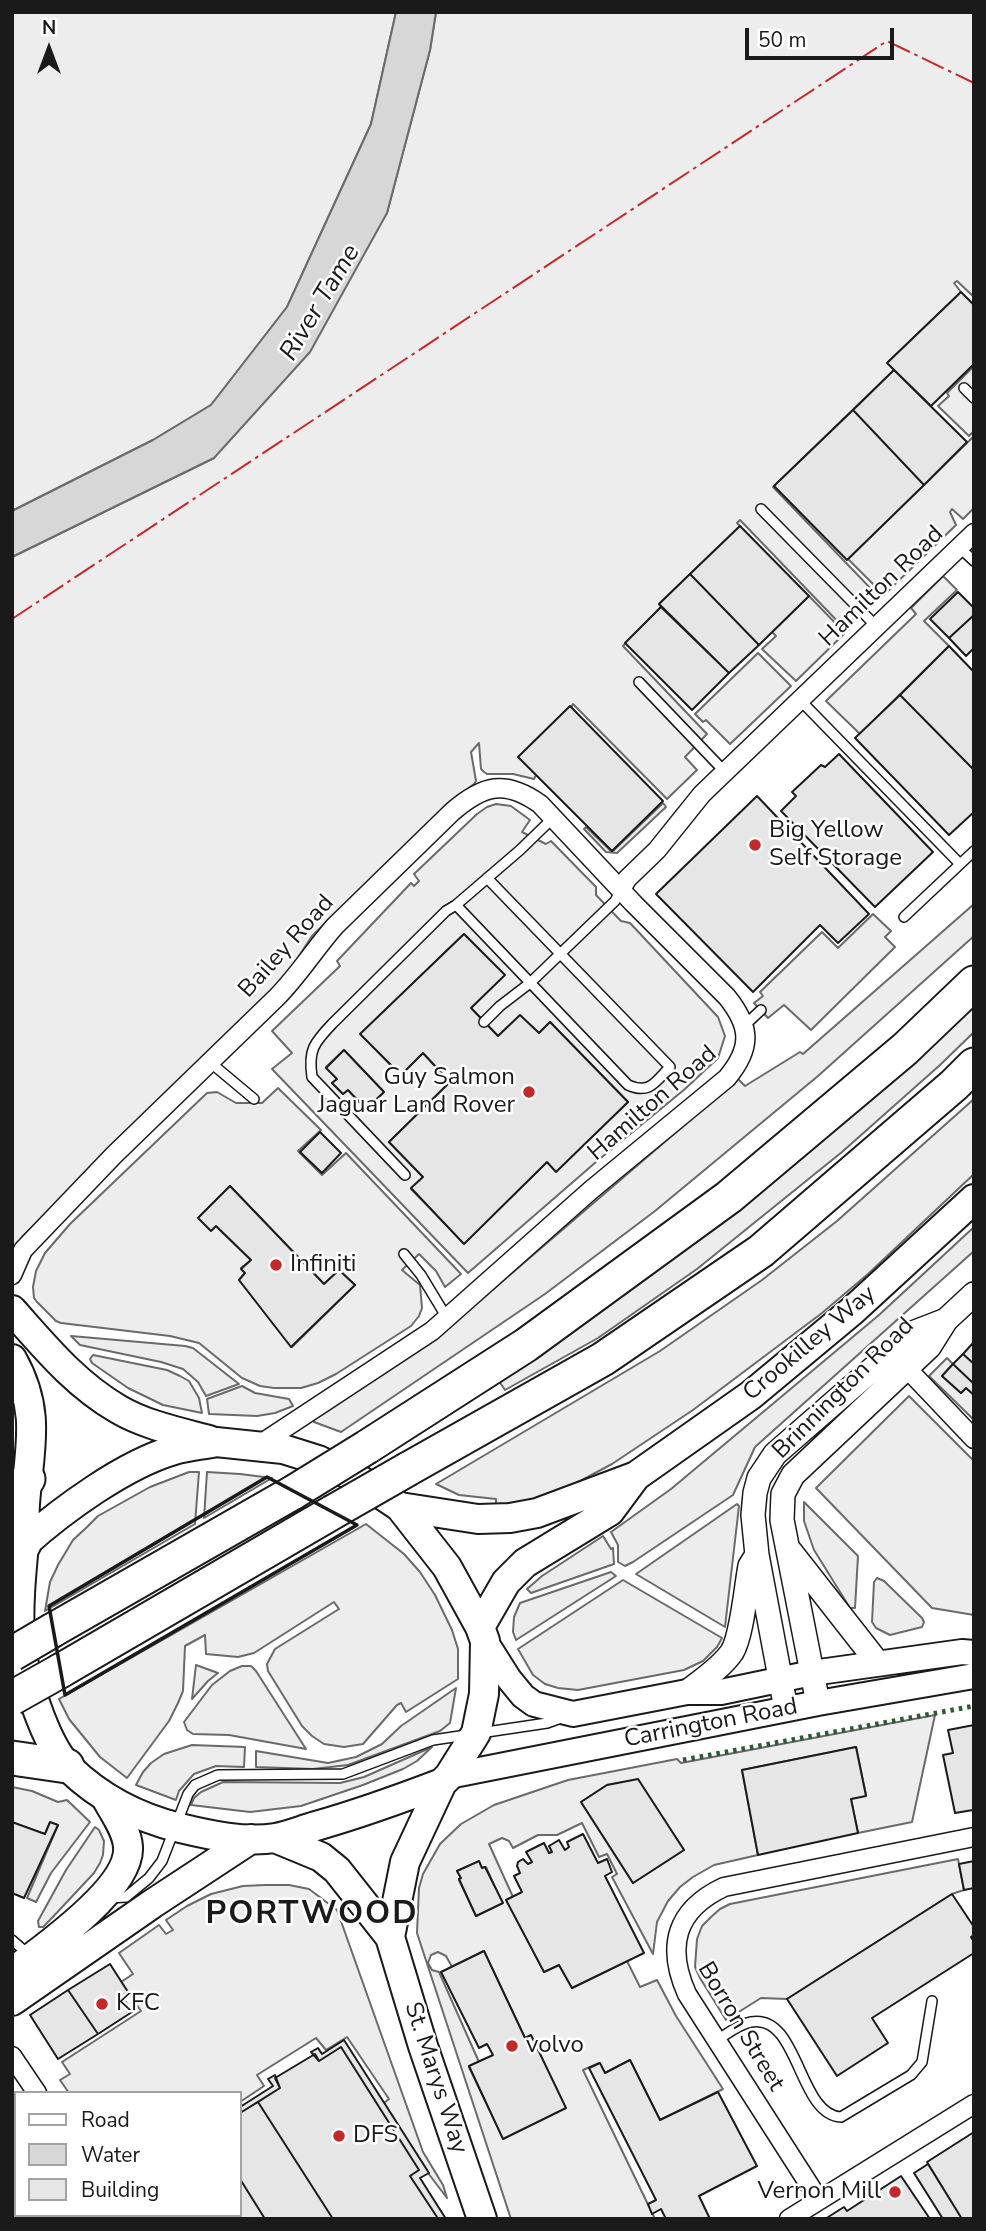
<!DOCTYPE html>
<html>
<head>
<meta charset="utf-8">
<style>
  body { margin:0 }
  #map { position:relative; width:986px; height:2231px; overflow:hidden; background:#fff; font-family:"Nunito Sans",sans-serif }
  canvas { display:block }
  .frame { position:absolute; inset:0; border:14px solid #1a1a1a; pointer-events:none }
  .legend { position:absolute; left:14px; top:2091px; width:228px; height:126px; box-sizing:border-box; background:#fff; border:2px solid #a3a3a3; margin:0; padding:9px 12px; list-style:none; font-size:21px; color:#1a1a1a }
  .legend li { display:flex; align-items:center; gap:14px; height:35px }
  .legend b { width:35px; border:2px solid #a3a3a3 }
  .north { position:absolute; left:14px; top:14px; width:70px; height:70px; -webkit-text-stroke:5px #fff; paint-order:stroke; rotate:0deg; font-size:19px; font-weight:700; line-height:28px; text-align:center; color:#1a1a1a }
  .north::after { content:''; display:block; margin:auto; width:24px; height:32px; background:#1a1a1a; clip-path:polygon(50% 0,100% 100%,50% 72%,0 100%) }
  .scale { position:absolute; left:745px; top:28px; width:149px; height:32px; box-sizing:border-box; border:4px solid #1a1a1a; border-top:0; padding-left:9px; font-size:21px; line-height:24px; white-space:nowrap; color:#1a1a1a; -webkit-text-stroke:5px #fff; paint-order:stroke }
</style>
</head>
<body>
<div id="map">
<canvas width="986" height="2231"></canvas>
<div class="frame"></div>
<ul class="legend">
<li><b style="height:9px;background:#fff"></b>Road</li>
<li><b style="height:19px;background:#d7d7d7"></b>Water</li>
<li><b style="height:19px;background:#e6e6e6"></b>Building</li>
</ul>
<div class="north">N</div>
<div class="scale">50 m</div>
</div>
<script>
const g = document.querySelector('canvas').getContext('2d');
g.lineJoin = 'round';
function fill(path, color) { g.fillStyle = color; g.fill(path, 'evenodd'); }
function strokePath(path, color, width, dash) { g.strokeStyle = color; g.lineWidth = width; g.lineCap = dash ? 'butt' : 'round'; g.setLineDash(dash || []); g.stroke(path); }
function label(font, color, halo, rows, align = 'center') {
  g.font = font + ' "Nunito Sans",sans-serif'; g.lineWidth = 5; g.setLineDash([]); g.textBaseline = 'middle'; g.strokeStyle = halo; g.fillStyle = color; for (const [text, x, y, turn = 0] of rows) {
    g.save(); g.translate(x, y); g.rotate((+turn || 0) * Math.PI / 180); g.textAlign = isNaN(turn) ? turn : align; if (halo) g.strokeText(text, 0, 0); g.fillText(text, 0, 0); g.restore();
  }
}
const built = new Path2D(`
  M12 12H396L371 124 287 307 211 405 153 440 12 511Z
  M436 12H974V297L957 281 954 283 961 292 888 362 894 370 773 487 877 595 844 628 740 520 737 523 740 526 659 604 661 607 623 646 707 734 685 757 697 770 667 799 573 704 534 779 513 774H487L484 772 481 769 479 743 471 752 476 781 474 784 443 810 312 936 286 976 22 1237 12 1252V557L214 458 387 213 430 50Z
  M974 366V431L969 436 938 406 949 396 947 393Z
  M974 436V508L963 519 952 509 950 512 956 525 884 595 848 559Z
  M943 576 957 590 924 621 949 646 860 734 826 701 916 614 911 608Z
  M809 596 845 633 796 681 762 649 776 636 772 632Z
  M758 653 791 686 730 744 706 720 703 722 695 714Z
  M663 803 666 807 617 853 606 852 584 829 586 827 612 852Z
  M496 804 511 806 530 820 522 832 546 844 551 841 596 887V895L621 921 630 923 718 1017 725 1036 718 1058 685 1089 596 1162 468 1273 272 1069 292 1053 272 1031 340 966 337 961 411 883 414 886 419 881 414 874 477 814 487 807ZM464 934 504 975 471 1008 498 1036 520 1016 539 1033 550 1022 628 1102 556 1171 547 1162 464 1243 411 1189 423 1177 389 1142 450 1082 423 1053 400 1075 361 1034ZM344 1050 384 1092 366 1109 348 1090 343 1094 332 1083 337 1079 326 1067Z
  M974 904V936L818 1076 655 1211 545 1294 341 1432 314 1422 312 1418 434 1340 738 1079 745 1086 800 1052 803 1054Z
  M873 914 891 931 885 937 895 947 811 1030 784 1005 768 1018 754 1003 763 996 760 992 822 932 838 948Z
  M974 1002V1032L940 1065 842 1152 697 1269 598 1338 505 1390 499 1381Z
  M278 1088 321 1130 298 1151 322 1175 346 1153 461 1274 445 1287 436 1271 419 1254 402 1270 420 1285 422 1308 419 1316 411 1326 336 1374 318 1383 301 1388H274L260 1386 242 1378 199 1343 170 1336 61 1323 56 1321 37 1302 34 1298 33 1287 36 1271 45 1253 70 1224 207 1093 217 1092 236 1103H262ZM230 1186 324 1284 339 1270 355 1285 292 1347 239 1280 245 1273 241 1268 251 1260 216 1226 211 1230 199 1217Z
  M974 1099V1174L868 1274 822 1313 693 1410 612 1464 567 1488 533 1502 496 1507V1499L459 1495 436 1484 660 1351 762 1280 837 1221Z
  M974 1227V1251L755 1447 733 1495 633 1562 625 1566 618 1562V1545L611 1532 671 1489 879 1315Z
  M71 1336 185 1346 193 1348 239 1384 206 1396 198 1382 183 1369 161 1362 80 1345Z
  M93 1355 167 1370 180 1376 189 1381 199 1398 202 1413 163 1405 128 1388 92 1363 90 1359Z
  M947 1358 953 1364 942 1376 961 1393 966 1388 974 1395 973 1419 929 1376Z
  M242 1386 255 1393 289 1399 293 1406 275 1413 257 1416 209 1414 207 1399Z
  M909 1396 974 1461V1615L932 1608 816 1488Z
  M189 1472H199L195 1524 45 1611 50 1582 58 1565 73 1540 87 1527 98 1516 150 1487Z
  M207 1472 240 1474 272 1478 204 1518Z
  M804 1502 858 1556 855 1608H850L814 1550 804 1521Z
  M737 1504 739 1506 725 1627 636 1574Z
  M366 1524 404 1554 420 1572 435 1595 452 1630 458 1649V1679L406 1712 401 1703 397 1705 363 1744 344 1747 324 1744 312 1736 302 1726 268 1671 267 1664 275 1649 339 1609 334 1602 254 1653 238 1657 206 1654 205 1635 185 1646 183 1691 178 1703 169 1721 127 1778 100 1757 69 1719 59 1699Z
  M603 1536 611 1549 613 1548 614 1564 531 1593 527 1589 542 1576Z
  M611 1572 616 1576 516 1640 513 1632 514 1617 520 1603Z
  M877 1578 884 1581 922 1618 924 1622 922 1627 890 1635 876 1628 872 1622 874 1582Z
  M623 1580 722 1638 717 1647 703 1661 684 1670 578 1690 558 1688 545 1684 533 1675 518 1649Z
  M196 1665 218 1673 208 1681 192 1699Z
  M242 1666H251L256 1671 306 1749 229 1735 193 1734 187 1730 184 1722 212 1685 230 1671Z
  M456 1688 450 1723 440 1731 348 1765 313 1769 256 1767V1751L328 1763 356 1757 382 1744 401 1726Z
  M935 1715 912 1822 858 1833 851 1799 866 1795 856 1747 742 1770 758 1855 714 1865 693 1877 680 1887 668 1901 657 1922 653 1954 612 1877 617 1874 607 1854 599 1857 582 1823 557 1835H538L513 1848 509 1841 502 1838 489 1844 513 1897 507 1900 544 1972 559 1965 572 1988 627 1961 640 1987 657 1980 676 2016 723 2089 660 2120 630 2060 605 2073 599 2063 583 2070 655 2219H511L417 1933 419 1888 423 1874 440 1844 461 1824 494 1805 568 1780 677 1759 681 1763ZM638 1780 684 1850 633 1883 581 1802 607 1785ZM479 1862 482 1868 486 1867 502 1903 476 1916 459 1880 461 1878 457 1871ZM484 1951 525 2038 503 2138 469 2067 479 2062 439 1972 432 1970 428 1963 431 1955 438 1952 446 1956 452 1967Z
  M192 1745 245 1747 244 1767 216 1766 194 1774 179 1791 176 1800 136 1785 143 1772 151 1763 164 1754Z
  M432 1747 417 1761 403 1769 363 1785 301 1806 250 1812 191 1805 194 1798 201 1792 223 1782 340 1783 364 1777Z
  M12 1787 32 1791 58 1802 67 1800 90 1822 51 1873 36 1902 27 1898 58 1825 50 1823 45 1834 12 1823Z
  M95 1827 99 1830 104 1841 103 1855 100 1863 94 1873 50 1920 43 1927H39L38 1921 66 1870Z
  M958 1859 964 1890 952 1894 787 1999 761 1998 726 2020 700 1978 695 1967 697 1939 702 1926 711 1917 720 1909 730 1904Z
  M265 1885H289L309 1889 337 1910 423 2152 443 2185 447 2198 428 2173 384 2103 389 2099 347 2037 326 2050 316 2038 257 2075 264 2086 240 2102V2093H69L60 2080 70 2074 62 2062 141 2011 121 1982 133 1974 119 1953 159 1925 166 1934 173 1930 166 1920 187 1906 211 1894 243 1886Z`);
fill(built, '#ededed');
strokePath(built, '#6a6a6a', 2);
const water = new Path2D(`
  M396 12H436L430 50 387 213 310 352 214 458 12 557V511L153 440 211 405 287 307 371 124Z`);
fill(water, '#d7d7d7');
strokePath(water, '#6a6a6a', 2);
const building = new Path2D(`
  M961 292 974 305V364L931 406 887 363Z
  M894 370 967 442 924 485 853 410Z
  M853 410 924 485 847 560 774 486Z
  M740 526 809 596 759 645 690 574Z
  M690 574 759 645 729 673 659 604Z
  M958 592 974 608V615L949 638 930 619Z
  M661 607 729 673 692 710 625 643Z
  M974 615V648L966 656 949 638Z
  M949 646 974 672V770L900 695Z
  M900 695 974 770V812L949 835 855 738Z
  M570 706 663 801 612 851 518 757Z
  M839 754 933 852 875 907 781 811 796 796 792 792 821 765 825 767Z
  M757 796 869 914 838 943 820 925 753 992 656 894Z
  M464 934 505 975 471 1008 498 1036 520 1015 539 1033 550 1022 628 1102 556 1172 547 1162 464 1244 411 1188 423 1177 389 1142 450 1082 423 1053 401 1075 360 1034Z
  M344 1050 384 1092 366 1109 348 1090 343 1094 332 1083 337 1079 326 1068Z
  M320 1132 341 1153 322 1173 300 1152Z
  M230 1186 324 1284 339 1270 355 1285 291 1347 239 1280 245 1273 241 1269 251 1260 216 1226 211 1231 198 1218Z
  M973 1343 974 1344V1364L963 1354Z
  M963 1354 974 1364V1384L953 1364Z
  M953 1364 974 1384V1395L966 1388 961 1393 942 1376Z
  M974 1725 973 1810 955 1813 943 1755 953 1753 948 1730Z
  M856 1747 866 1796 851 1799 858 1833 758 1855 742 1770Z
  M638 1779 684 1850 633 1883 581 1802 607 1785Z
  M12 1822 45 1834 50 1822 58 1825 24 1898 12 1893Z
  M583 1834 598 1863 607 1859 612 1872 605 1876 644 1953 572 1988 559 1965 544 1972 506 1900 522 1892 514 1876 520 1873 517 1866 518 1862 523 1859 528 1864 532 1862 526 1852 544 1843 549 1853 552 1852 549 1846 559 1840 565 1850 569 1847 567 1842Z
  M479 1861 482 1868 485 1867 503 1903 476 1916 459 1879 461 1878 457 1871Z
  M974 1861V1888L964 1890 959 1864Z
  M952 1894 974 1927V1935L971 1937 974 1942V1953L872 2018 888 2043 837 2076 787 1999Z
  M484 1951 525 2038 531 2035 566 2108 503 2139 469 2066 493 2055 487 2044 479 2048 441 1972Z
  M110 1964 128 1992 122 1996 132 2012 98 2034 68 1990Z
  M68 1990 98 2034 58 2059 30 2015Z
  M344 2040 429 2173 420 2178 446 2219H434L437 2217 410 2176 419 2170 341 2047 319 2061 311 2052 318 2048 322 2054Z
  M341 2047 419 2170 410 2176 437 2217 434 2219H333L258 2102 280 2088 275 2078 315 2054 319 2061Z
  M630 2060 660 2120 718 2092 757 2166 699 2196 710 2219H666L661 2209 652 2214 648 2204 656 2200 589 2068 600 2063 605 2073Z
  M275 2075 280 2088 240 2113V2107L273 2086 268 2079Z
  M258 2102 333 2219H265L240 2179V2113Z
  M974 2132V2219H962L927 2162Z
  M928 2164 962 2219H943L914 2173Z
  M901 2176 930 2219H825L844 2207 847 2211Z
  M240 2179 265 2219H151L149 2215H240Z
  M16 2213V2215H86L88 2219H12V2215Z`);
fill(building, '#e6e6e6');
strokePath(building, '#1a1a1a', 2);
const service = new Path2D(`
  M964 388 974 398
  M761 509 876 626
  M959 547 974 561
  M639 682 725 772
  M800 700 960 864
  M456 905 628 1085C650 1095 656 1081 670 1067L487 878
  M904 917 974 851
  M484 1022 500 1006 530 983 615 901 621 890
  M745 1025 761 1010
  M211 1063 254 1099
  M405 1175 312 1077C308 1050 314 1043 332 1024L446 911 456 905 520 850 553 818
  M404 1254 421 1275 447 1318
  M109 1898 126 1897 149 1878 162 1861 188 1794 195 1785 218 1775 343 1774 433 1740 547 1723 561 1718
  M12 1940 29 1955
  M717 2040C727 2034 739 2024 751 2022 799 2013 798 2115 841 2117L911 2075 922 2062 932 2001`);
const minor = new Path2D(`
  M621 890 627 879 657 850 702 794 974 533
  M12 1275 23 1250 114 1155 276 998C298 976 314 950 335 926L452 812C483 785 505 779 540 804L634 904 727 997C751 1027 752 1048 727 1078L591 1190 432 1331 259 1445
  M899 1360 974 1439
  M12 2056 37 2093
  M819 2200 687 1994C666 1947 675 1910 724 1887L974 1837
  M116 2215 118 2219
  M789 2219 974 2104`);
const tertiary = new Path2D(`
  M791 1552 878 1663
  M687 1692C702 1680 721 1668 732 1652 742 1636 746 1587 750 1566L755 1558
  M818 1703 782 1520 783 1494 793 1475 929 1347 946 1320 974 1294
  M786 1709 757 1555 753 1515 755 1493 759 1478 775 1454 915 1332 946 1320`);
const secondary = new Path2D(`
  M485 1641 509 1679 523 1696 534 1704 573 1714 687 1692H721L812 1673 962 1652 974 1653
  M449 1776 818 1703 974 1676`);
const primary = new Path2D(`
  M12 1310C45 1347 75 1384 118 1409 145 1425 179 1432 209 1440
  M12 1359C42 1412 29 1449 25 1504 24 1517 25 1530 25 1543
  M216 1442 283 1449 318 1460 357 1478 400 1507 447 1567 480 1627 485 1641 484 1694 476 1733 449 1776 442 1783C400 1799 358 1814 316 1826 302 1830 288 1836 275 1838 245 1843 209 1835 180 1828 139 1818 100 1798 69 1768 45 1744 23 1673 20 1640 18 1608 21 1576 24 1544 62 1510 125 1464 174 1450 187 1446 202 1445 216 1442Z
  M400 1507 478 1519 510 1518 537 1513 636 1476 751 1395 852 1311 974 1199
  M480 1627 506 1582 525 1563 610 1511 636 1476
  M275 1838 321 1857 337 1870 390 1937 423 2046 482 2219
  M390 1937 405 1862 442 1783
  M12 1972C42 1950 131 1888 128 1847 127 1830 114 1813 106 1798
  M12 2001 152 1904 251 1839`);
const motorway = new Path2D(`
  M367 1447 526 1345 729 1197 905 1049 974 983
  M408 1469 603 1359 761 1251 954 1085 974 1065
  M12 1498 28 1479
  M12 1553 24 1544
  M53 1630 294 1492
  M60 1671 333 1512
  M12 1758 67 1766`);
strokePath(service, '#1a1a1a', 12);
strokePath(minor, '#1a1a1a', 21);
strokePath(tertiary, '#1a1a1a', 26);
strokePath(secondary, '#1a1a1a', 28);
strokePath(primary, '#1a1a1a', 32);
strokePath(motorway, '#1a1a1a', 37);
strokePath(service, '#fff', 9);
strokePath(minor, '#fff', 18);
strokePath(tertiary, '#fff', 23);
strokePath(secondary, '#fff', 24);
strokePath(primary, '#fff', 28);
strokePath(motorway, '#fff', 33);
const motorwayBridge = new Path2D(`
  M294 1492 367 1447
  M333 1512 408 1469
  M12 1654 53 1630
  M12 1698 60 1671`);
strokePath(motorwayBridge, '#1a1a1a', 37, []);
strokePath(motorwayBridge, '#fff', 33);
strokePath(new Path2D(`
  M683 1760 974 1706`), '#2b5a34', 5, [3.5, 5]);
strokePath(new Path2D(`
  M267 1477 357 1525 65 1695 49 1606Z`), '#1a1a1a', 3.5);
strokePath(new Path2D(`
  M12 619 887 41 974 83`), '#c62828', 2, [24, 5, 3.5, 5]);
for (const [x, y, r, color] of [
  [755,845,7,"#c62828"],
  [529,1092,7,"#c62828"],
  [276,1265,7,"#c62828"],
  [102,2004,7,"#c62828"],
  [512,2046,7,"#c62828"],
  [339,2136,7,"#c62828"],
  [895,2192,7,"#c62828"]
]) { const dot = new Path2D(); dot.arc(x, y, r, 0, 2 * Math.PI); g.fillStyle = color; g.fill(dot); strokePath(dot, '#fff', 2.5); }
label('24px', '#1a1a1a', '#fff', [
  ["Hamilton Road",882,587,-44],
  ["Bailey Road",287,947,-48],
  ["Hamilton Road",653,1104,-41],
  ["Crookilley Way",810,1344,-40],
  ["Brinnington Road",844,1389,-45],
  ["Carrington Road",711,1724,-11],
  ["Borron Street",740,2027,59],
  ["St. Marys Way",435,2078,72]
]);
label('24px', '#1a1a1a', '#fff', [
  ["Big Yellow",769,831],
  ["Self Storage",769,859],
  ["Guy Salmon",515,1078,"right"],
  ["Jaguar Land Rover",515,1106,"right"],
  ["Infiniti",290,1265],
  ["KFC",116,2004],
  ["volvo",526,2046],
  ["DFS",353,2136],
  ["Vernon Mill",881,2192,"right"]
], 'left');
label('italic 26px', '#1a1a1a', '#fff', [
  ["River Tame",321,303,-59]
]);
g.letterSpacing = '2px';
label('bold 32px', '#1a1a1a', '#fff', [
  ["PORTWOOD",312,1915]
]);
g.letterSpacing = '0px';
</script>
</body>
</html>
